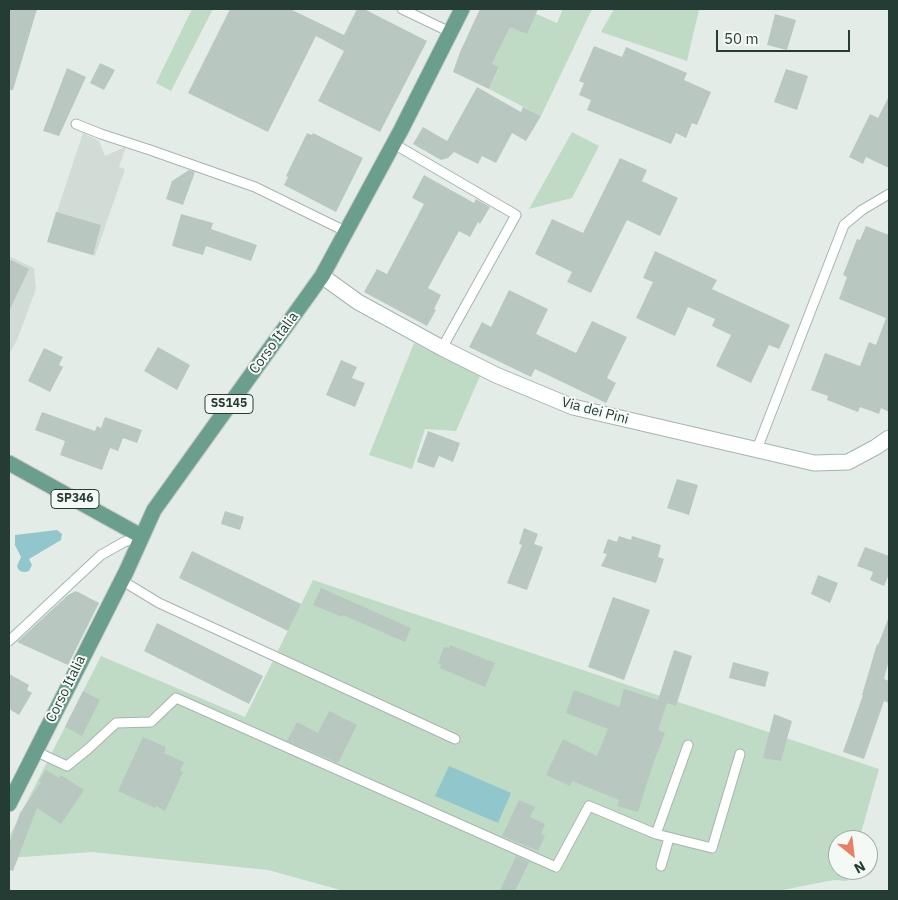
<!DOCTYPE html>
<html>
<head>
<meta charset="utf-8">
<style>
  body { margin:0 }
  #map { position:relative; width:898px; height:900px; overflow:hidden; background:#e4ece8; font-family:"IBM Plex Sans",sans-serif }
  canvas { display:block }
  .frame { position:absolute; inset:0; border:10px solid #253c35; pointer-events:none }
  .north { position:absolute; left:828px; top:830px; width:50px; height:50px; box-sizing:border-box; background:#f4f9f6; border:1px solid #a1ada9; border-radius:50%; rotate:151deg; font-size:14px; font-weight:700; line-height:20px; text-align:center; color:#253c35 }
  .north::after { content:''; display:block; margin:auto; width:18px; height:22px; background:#e68168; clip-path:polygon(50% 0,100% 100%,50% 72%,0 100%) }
  .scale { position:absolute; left:716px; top:30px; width:134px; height:22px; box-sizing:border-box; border:2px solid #253c35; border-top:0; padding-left:6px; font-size:15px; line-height:18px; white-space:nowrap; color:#253c35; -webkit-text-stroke:4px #f4f9f6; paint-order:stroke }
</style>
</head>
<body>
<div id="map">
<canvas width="898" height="900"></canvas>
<div class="frame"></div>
<div class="north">N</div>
<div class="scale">50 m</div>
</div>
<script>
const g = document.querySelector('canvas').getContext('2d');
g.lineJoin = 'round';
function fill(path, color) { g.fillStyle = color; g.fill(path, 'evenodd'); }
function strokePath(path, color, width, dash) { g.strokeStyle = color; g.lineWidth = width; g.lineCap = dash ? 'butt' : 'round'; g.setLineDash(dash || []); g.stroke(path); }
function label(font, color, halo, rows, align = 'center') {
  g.font = font + ' "IBM Plex Sans",sans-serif'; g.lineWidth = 4; g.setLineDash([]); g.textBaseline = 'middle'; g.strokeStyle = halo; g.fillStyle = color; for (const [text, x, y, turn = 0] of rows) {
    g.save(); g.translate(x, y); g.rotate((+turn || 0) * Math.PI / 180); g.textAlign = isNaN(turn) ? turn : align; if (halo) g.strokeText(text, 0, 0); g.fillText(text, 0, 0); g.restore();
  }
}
fill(new Path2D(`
  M83 133 99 141 105 156 125 147H126L119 167 125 169 95 256 47 242Z
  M9 256 34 268 36 289 17 340 9 355Z`), '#d2dcd7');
fill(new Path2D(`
  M192 9H213L171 91 156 83Z
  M512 9H525L557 23 563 9H592L541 116 489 89 499 68 492 64 506 35 501 32Z
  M614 9 699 10 687 61 601 32Z
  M572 132 599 146 572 198 529 209Z
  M414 343 480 376 456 431 425 429 412 469 369 455Z
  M313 580 879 769 859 840H838V870H850L847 881 834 880 777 891H344L268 870 92 852 9 858V837L101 656 245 717Z`), '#bfdbc5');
fill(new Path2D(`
  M57 530 62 534 61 540 29 559 32 565 29 571C23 573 19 572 17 566L21 557 15 545V535Z
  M449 766 511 793 498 823 435 796Z`), '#91c6cc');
fill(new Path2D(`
  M9 9H37L13 90H9Z
  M230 9H290L344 35 357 9H364L427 41 380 132 318 101 344 51 316 36 268 132 188 93Z
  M480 9H538L527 34 510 27 492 64 499 67 489 89 453 72 460 52Z
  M775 14 796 20 787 50 767 45Z
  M594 46 622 57 626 47 687 73 684 80 711 92 697 125 692 123 686 138 676 133 671 144 587 110 591 100 579 95 584 83 579 81Z
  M100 63 115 70 104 90 90 83Z
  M67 68 86 77 59 136 43 131Z
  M786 69 808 76 797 110 774 102Z
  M477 87 521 112 523 107 541 116 526 141 512 133 496 163 482 156 478 164 454 152 448 158 441 160 413 144 423 127 447 141Z
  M889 96V168L866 157 863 164 849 157 870 114 878 118Z
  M307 133 312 135 313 133 363 158 336 212 284 185 288 177 286 176Z
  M620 158 647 170 642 181 678 198 660 236 627 220 591 293 567 282 572 272 535 254 552 219 583 233Z
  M189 170 195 172 183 205 166 199 172 181Z
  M424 175 474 203 476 199 490 207 480 224 478 222 470 237 459 231 428 288 441 295 434 309 436 310 427 326 364 292 377 269 387 274 424 204 412 198Z
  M56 212 101 225 93 255 47 242Z
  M181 214 213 223 211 229 257 245 251 261 206 246 203 255 172 246Z
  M866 226 889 235V412L881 408 879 414 860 407 858 412 827 400 828 396 811 390 825 353 860 366 869 342 876 345 886 318 839 299 847 277 843 275 857 239 860 240Z
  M655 251 717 280 712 289 790 325 779 349 769 345 751 383 716 366 731 335 712 326 715 319 688 307 675 336 636 318 653 282 643 278Z
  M9 259 29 269 9 311Z
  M509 290 548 309 536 334 576 353 592 321 627 337 607 378 616 383 606 403 535 369 531 377 469 347 482 322 491 327Z
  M158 347 190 365 177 390 144 371Z
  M44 348 63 357 59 365 63 367 50 392 28 381Z
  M341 360 357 367 352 378 365 383 355 407 326 395Z
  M42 412 95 431 97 426 101 428 105 417 142 430 137 443 123 438 118 451 110 448 102 470 60 455 65 441 35 430Z
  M428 431 460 443 453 462 439 456 434 468 417 462Z
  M677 479 698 485 689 515 667 508Z
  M225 511 244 517 240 530 221 524Z
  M524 528 538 534 534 544 543 547 527 590 507 583 522 545 519 544Z
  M619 536 631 540 632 536 661 545 658 557 664 559 656 583 601 566 607 554 603 553 608 539 617 542Z
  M865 547 889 556V574L884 586 870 580 873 572 857 566Z
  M192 551 301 604 288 631 179 578Z
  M818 575 838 583 830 603 811 594Z
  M321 588 411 628 405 642 343 615 342 617 313 605Z
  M76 591 99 603 68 665 17 642 68 595Z
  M613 597 650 610 624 680 588 667Z
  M888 619 889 660 884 679 889 681V703L884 701 864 759 843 752 863 695H862L877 644 878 645Z
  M157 623 263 676 249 704 144 651Z
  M450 645 495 663 485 687 440 668 441 664 438 663 444 647 449 648Z
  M674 650 692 656 676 706 658 700Z
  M733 662 769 672 765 687 729 678Z
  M9 674 29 685 27 690 32 693 19 715 9 709Z
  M624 689 667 703 658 730 665 733 653 764 638 812 617 806 619 800 572 781 570 786 546 775 563 739 597 756 608 729 566 713 574 690 619 707Z
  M83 691 100 700 82 736 65 727Z
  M329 711 357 725 338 763 287 741 297 722 318 733Z
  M774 714 792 721 781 761 763 758Z
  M143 737 166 747 164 753 184 762 180 771 183 772 165 811 156 806 155 808 118 791Z
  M46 770 59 778 61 775 84 790 61 824 37 808 13 871 9 870V845L20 813 41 782 39 781Z
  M519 800 535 807 530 817 545 824 541 834 545 836 538 851 502 836Z
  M516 856 529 862 515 891H500Z`), '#b9c7c1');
const lane = new Path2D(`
  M402 9 450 32
  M76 124 101 134 150 150 255 187 347 232
  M394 144 516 215 442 348
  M757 449 844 225 862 210 889 194
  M121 580 159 603 455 739
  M9 641 101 555 124 542 141 536
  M35 751 67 766 88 749 116 723 151 722 176 698 556 867 589 806 656 834 712 848 740 754
  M656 834 688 745
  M661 866 669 838`);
const street = new Path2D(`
  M322 276 358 302 442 348 496 375 573 407 814 463 848 462 876 447 889 438`);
const primary = new Path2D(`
  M9 463 141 536
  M9 804 126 572 154 510 322 276 401 130 462 9`);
strokePath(lane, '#a7b4af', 11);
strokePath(street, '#a7b4af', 17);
strokePath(primary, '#c2c8c6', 17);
strokePath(lane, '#fff', 9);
strokePath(street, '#fff', 15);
strokePath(primary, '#6c9e8e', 15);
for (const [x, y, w] of [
  [229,404,48],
  [75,499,48]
]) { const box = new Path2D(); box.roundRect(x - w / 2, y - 9.5, w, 19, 4); g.fillStyle = '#f4f9f6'; g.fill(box); strokePath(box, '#253c35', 1); }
label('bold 12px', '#253c35', null, [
  ["SS145",229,404],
  ["SP346",75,499]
]);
label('14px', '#253c35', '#f4f9f6', [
  ["Corso Italia",274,343,-54],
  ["Via dei Pini",595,411,15],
  ["Corso Italia",66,689,-64]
]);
</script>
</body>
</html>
